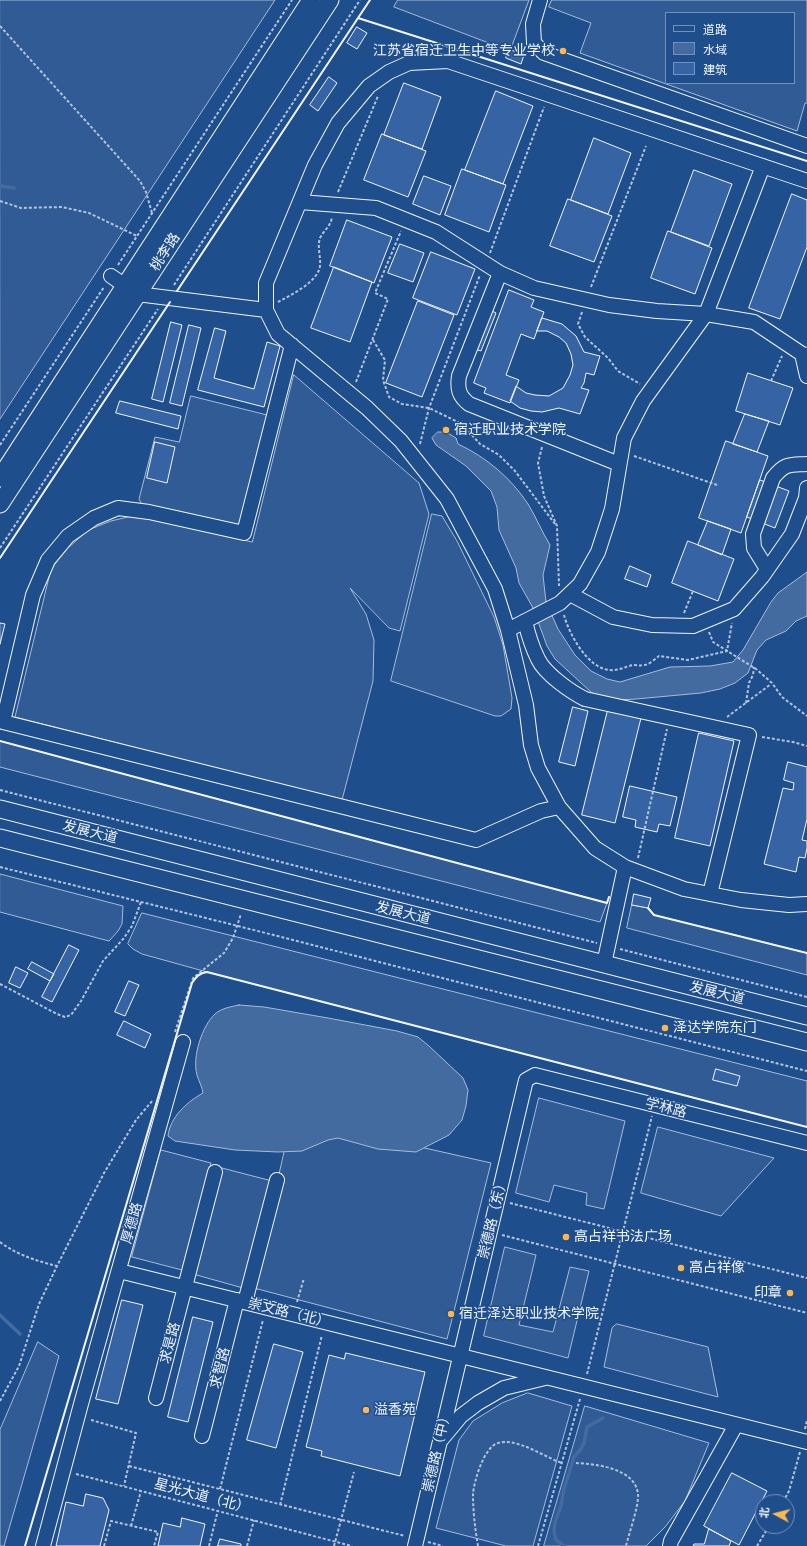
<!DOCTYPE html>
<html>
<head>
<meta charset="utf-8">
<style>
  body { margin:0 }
  #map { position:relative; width:807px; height:1546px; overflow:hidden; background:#1f4e8c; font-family:"Public Sans","Noto Sans SC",sans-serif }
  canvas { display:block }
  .legend { position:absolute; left:665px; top:12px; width:130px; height:72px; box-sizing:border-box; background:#1f4e8c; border:1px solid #7391ba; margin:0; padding:5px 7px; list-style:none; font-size:12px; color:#f2f6ff }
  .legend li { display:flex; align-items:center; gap:8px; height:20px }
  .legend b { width:20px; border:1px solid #7391ba }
  .north { position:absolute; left:755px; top:1494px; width:40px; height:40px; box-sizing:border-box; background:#1f4e8c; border:1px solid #7391ba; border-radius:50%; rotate:277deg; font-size:11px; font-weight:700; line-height:16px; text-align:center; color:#f2f6ff }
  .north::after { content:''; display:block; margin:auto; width:14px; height:18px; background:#ffb74d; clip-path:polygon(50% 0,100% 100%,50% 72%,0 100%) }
</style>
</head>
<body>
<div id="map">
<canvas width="807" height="1546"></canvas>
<ul class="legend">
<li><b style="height:5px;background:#1f4e8c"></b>道路</li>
<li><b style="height:11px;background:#446ba0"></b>水域</li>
<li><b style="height:11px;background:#3563a3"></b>建筑</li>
</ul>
<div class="north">北</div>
</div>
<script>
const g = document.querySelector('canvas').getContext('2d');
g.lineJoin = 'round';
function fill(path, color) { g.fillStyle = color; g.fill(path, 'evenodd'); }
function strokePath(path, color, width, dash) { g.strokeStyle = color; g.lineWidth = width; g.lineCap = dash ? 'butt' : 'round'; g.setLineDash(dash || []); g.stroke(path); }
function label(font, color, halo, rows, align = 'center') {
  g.font = font + ' "Public Sans","Noto Sans SC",sans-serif'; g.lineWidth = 3; g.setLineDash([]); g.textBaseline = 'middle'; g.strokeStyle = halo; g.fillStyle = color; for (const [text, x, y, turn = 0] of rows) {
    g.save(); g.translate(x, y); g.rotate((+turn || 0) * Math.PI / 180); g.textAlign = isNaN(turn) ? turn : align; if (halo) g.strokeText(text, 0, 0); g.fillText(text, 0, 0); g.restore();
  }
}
const built = new Path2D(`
  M0 0H275L0 419Z
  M398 0H529L510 51 394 7Z
  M552 0H807V103H805L797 131 580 53 591 23 549 7ZM666 13H794V83H666Z
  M294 375 419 483 429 514 400 631 389 628 350 588 366 614 374 640 373 681 342 800 15 717 51 569 68 548 88 530 111 521 136 515 252 542Z
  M191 396 267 415 239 525 144 505 141 503 139 499 155 437 179 442Z
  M432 514 442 516 457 541 494 617 503 645 512 698 511 709 501 716H495L391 681Z
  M0 741 607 903 600 922 0 767Z
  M0 874 123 906 122 924 118 931 109 941 0 912Z
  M632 905 648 908 654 915 807 953V975L627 928Z
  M142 913 807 1081V1127L207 972 142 954 133 949 128 944Z
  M539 1098 625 1121 604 1209 586 1205 587 1193 554 1185 549 1202 516 1193Z
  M292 1118 491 1163 447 1339 254 1288Z
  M658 1127 774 1158 721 1216 641 1193Z
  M161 1150 211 1163 182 1270 132 1257Z
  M222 1168 272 1181 243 1288 193 1274Z
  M505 1247 536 1255 519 1325 553 1332 570 1267 589 1271 568 1358 484 1336Z
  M617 1324 708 1347 718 1397 604 1367 612 1328Z
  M38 1342 59 1356 4 1546H0V1430Z
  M528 1393 572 1406 533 1546H506L436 1528 459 1440 473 1421 502 1403Z
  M585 1406 709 1443 685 1501 665 1527 646 1546H544Z`);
fill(built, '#305b95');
strokePath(built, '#a8bbd7', 1);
const water = new Path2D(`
  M438 432H446L456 438 458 444C486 457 511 478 528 504 536 517 542 532 550 545L543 575 546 602 558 629 575 655 591 671 607 679 620 682 670 667 710 666 733 662 743 650 771 602 778 593 807 572V616L796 621 786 631 766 640 757 650 748 673 735 683 720 689 701 693 636 699 618 700 604 698 592 693 555 659 547 646 533 608 519 583 516 568 499 530 497 507 491 491 466 466 436 445 432 438Z
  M239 1005 264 1007 328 1018 397 1031 418 1037 429 1046 463 1078 468 1090 466 1106 462 1120 449 1135 416 1152 378 1149 338 1138 328 1140 302 1151 278 1152 235 1150 175 1141 168 1136C170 1117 187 1102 203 1093 202 1086 199 1082 197 1075 192 1057 202 1026 215 1014 222 1008 230 1007 239 1005Z`);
fill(water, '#446ba0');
strokePath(water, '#a8bbd7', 1);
strokePath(new Path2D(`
  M0 186 14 188
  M0 1315 20 1334
  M564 1546 556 1540 554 1532 555 1522 561 1506 564 1489 574 1457 581 1449 584 1443 587 1427 603 1418`), '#446ba0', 3.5);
const building = new Path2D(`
  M357 27 367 33 357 49 347 43Z
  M509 49 524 55 521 64 506 58Z
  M329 77 337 83 318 111 310 105Z
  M404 83 441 97 422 149 384 135Z
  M496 91 533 106 503 184 465 170Z
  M382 134 426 151 408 197 364 180Z
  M594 138 631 153 608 214 571 200Z
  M462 169 506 185 489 232 445 215Z
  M694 170 732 184 709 246 671 232Z
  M424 176 451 186 440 215 413 204Z
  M792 194 807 200V247L780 319 749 308Z
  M568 199 612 216 594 262 550 246Z
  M347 220 392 237 374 283 330 266Z
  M668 231 712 248 695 294 651 278Z
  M400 244 424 253 413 282 388 273Z
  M431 252 475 269 457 315 413 298Z
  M334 267 372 282 350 342 311 328Z
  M509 290 534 300 531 307 544 312 534 339 521 334 506 375 519 380 510 403 484 393 486 388 474 383Z
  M418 301 454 315 422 397 386 383Z
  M490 310 496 313 481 351 475 349Z
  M542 318 562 324 576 336 584 352 600 356 594 375 586 373 584 383 581 388 589 390 580 414 559 408 542 412 531 411 520 408 510 401 516 386 526 393 535 395 549 396 563 388 570 375 573 365 571 354 566 343 559 337 547 331H537Z
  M171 322 182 325 163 402 152 399Z
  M189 325 201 328 182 406 170 403Z
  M215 328 226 331 214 378 254 389 267 342 280 346 264 407 198 390Z
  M748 373 793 388 780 425 736 411Z
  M120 401 181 416 178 429 116 413Z
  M745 414 769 421 757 452 733 444Z
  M726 441 768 456 741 533 699 518Z
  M155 442 175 447 167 483 147 478Z
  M760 480 789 491 775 528 747 517Z
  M708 521 731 529 722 555 698 545Z
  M688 541 734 559 718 601 672 583Z
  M630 566 651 575 647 587 625 579Z
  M0 623 5 624 0 644Z
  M573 707 588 711 575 766 559 762Z
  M608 710 641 718 615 823 582 815Z
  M699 733 734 741 710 846 675 838Z
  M788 762 807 767V819L802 840 807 841V848L805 858 799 857 796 872 764 864 783 788 793 790 794 783 784 780Z
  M630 786 677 797 670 826 659 824 657 832 635 827 636 820 623 817Z
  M634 894 651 898 648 908 632 905Z
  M69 945 79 950 52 1002 42 997Z
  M32 962 54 974 50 981 28 969Z
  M16 967 28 973 20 988 9 983Z
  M129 981 139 985 125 1016 115 1012Z
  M124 1021 151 1034 145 1048 117 1035Z
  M716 1069 740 1076 737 1086 713 1080Z
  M122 1300 143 1305 118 1404 96 1399Z
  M193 1317 213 1322 188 1422 168 1417Z
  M274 1344 303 1352 276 1448 247 1440Z
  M346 1353 425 1372 400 1476 321 1456 322 1451 306 1447 329 1355 344 1359Z
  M732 1473 767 1491 739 1545 704 1526Z
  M86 1494 103 1498 109 1510 100 1546H56L66 1502 83 1506Z
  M182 1518 205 1524 200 1546H158L163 1523 180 1527Z
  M709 1529 731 1541 729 1546H693L694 1544H704Z
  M220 1539 241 1544V1546H218Z`);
fill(building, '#3563a3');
strokePath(building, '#f2f6ff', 1);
const minor = new Path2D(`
  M540 0 533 24 534 43 544 53 807 146
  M807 181 448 61 409 63 389 72 369 86 338 123 315 165 266 283V310L278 334 367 408 401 441 447 499 495 589 508 630 526 705 531 745 538 768 559 807 595 848 625 867 684 889 741 900 789 905 807 904
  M300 202 376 208 436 232 500 273 534 288 609 305 657 311 706 314 754 322 802 354 807 355
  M500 273 459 376C457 389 459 396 469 404L619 464
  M111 276 137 294 266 310
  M292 345 244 533 149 512 118 508 94 518 68 536 48 560 33 595 3 722 476 840 541 811 559 807
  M802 354 807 376
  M767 569 754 548 753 534 773 478C785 463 789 465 807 464
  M570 594 613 617 652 625 693 626 734 609 762 577 792 534 806 498 807 488
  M525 621C528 634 532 647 538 659 545 674 571 692 585 699L749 735 710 894
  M508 630 560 603 580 584 598 552 612 509 624 438 643 401 706 314 763 166
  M604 964 625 867
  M119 1271 807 1442
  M245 1302 277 1180
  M156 1398 215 1172
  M202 1436 237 1300
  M441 1440 461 1416 478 1403 504 1388 545 1378
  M43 1546 81 1404 183 1042
  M415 1546 526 1080 535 1075 807 1143
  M670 1546 671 1541 736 1425`);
const major = new Path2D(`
  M0 478 311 0
  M0 504 330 0
  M0 809 807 1016
  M0 838 807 1042`);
strokePath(minor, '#f2f6ff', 16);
strokePath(major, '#f2f6ff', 19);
strokePath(new Path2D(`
  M0 26 140 181 146 192 152 213
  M338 192 378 96
  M0 201 21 208 62 207 89 213 137 236
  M490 253 544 107
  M118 265 292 0
  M174 285 360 0
  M591 287 646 146
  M278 302C291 295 318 282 320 266 321 257 317 247 320 238 324 230 331 226 332 217
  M582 312 578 324 585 337 608 358 618 371 640 384
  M373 340 385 360 383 380 389 397 402 404 429 408 462 424 480 444 499 455 515 471 555 524
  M771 381 782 356
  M356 382 388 299 375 293 401 231
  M420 444 429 408 480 275
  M0 445 104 287
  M542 447 538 463 544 496 557 526 559 586
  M634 456 717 485
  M0 548 158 309
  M684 613 693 591
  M564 615C569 634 588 669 610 670 619 671 626 666 634 665 637 665 640 666 644 665 649 665 655 659 659 656L688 660 727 651 732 623
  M709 632 713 642 756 669 772 683 782 697 807 716
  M746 703 749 683 753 675 754 667
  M727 717 771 684
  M762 737 793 742 807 746
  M0 790 597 943
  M638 858 667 729
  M0 867 238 926 807 1071
  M620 949 807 997
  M0 984 57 1014 65 1017 71 1015 81 1001 103 961 124 938 132 926 141 902
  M175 1032 193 978 224 953 233 938 241 914
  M510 1203 807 1278
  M502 1235 807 1313
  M0 1242C17 1255 37 1261 57 1266
  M297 1302 304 1278
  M587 1374 652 1116
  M0 1401 19 1366 39 1304 57 1266 104 1173 136 1120 153 1100
  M91 1420 136 1433 124 1486
  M805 1429 807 1420
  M576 1463C596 1464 635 1468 638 1494 639 1506 629 1533 626 1546
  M129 1466 405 1536
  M76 1474 352 1546
  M220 1489 263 1320
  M783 1502 789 1491 800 1452
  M280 1505 322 1335
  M131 1526 141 1491
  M428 1542 443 1546
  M104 1546 111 1521 158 1532 154 1546
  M209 1546 218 1510
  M247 1546 254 1520
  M334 1546 354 1472
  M478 1546C475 1529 473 1511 473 1494 474 1481 484 1447 498 1443 501 1442 505 1442 507 1442 525 1443 545 1457 562 1463
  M538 1546 580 1399
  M757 1546 769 1526`), '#b3c4dc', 2, [3, 2]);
strokePath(minor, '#1f4e8c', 14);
strokePath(major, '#1f4e8c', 17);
strokePath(new Path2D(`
  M358 18 370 0
  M177 291 358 18 807 161
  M0 558 170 302
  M0 741 607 903 609 897
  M648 908 654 915 807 953
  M25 1546 192 983C196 977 199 973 207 972L807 1127`), '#f2f6ff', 2);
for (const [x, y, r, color] of [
  [563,51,4,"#ffb74d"],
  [446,430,4,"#ffb74d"],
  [665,1028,4,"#ffb74d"],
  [566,1237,4,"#ffb74d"],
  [681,1268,4,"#ffb74d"],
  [790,1293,4,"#ffb74d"],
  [451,1314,4,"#ffb74d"],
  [366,1410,4,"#ffb74d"]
]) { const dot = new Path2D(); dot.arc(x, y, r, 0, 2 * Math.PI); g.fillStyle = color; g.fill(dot); strokePath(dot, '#1f4e8c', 1.5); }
label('14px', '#f2f6ff', '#1f4e8c', [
  ["江苏省宿迁卫生中等专业学校",555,51,"right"],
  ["宿迁职业技术学院",454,430],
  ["泽达学院东门",673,1028],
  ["高占祥书法广场",574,1237],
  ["高占祥像",689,1268],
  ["印章",782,1293,"right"],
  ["宿迁泽达职业技术学院",459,1314],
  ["溢香苑",374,1410]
], 'left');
label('14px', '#f2f6ff', '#1f4e8c', [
  ["桃李路",165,252,-57],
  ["发展大道",90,832,14],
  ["发展大道",403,913,14],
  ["发展大道",717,993,14],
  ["学林路",666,1108,14],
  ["崇德路（东）",493,1218,-76],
  ["厚德路",132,1223,-74],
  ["崇文路（北）",289,1313,14],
  ["求是路",170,1343,-75],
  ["求智路",220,1368,-76],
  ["崇德路（中）",437,1451,-77],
  ["星光大道（北）",202,1496,15]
]);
</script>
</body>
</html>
